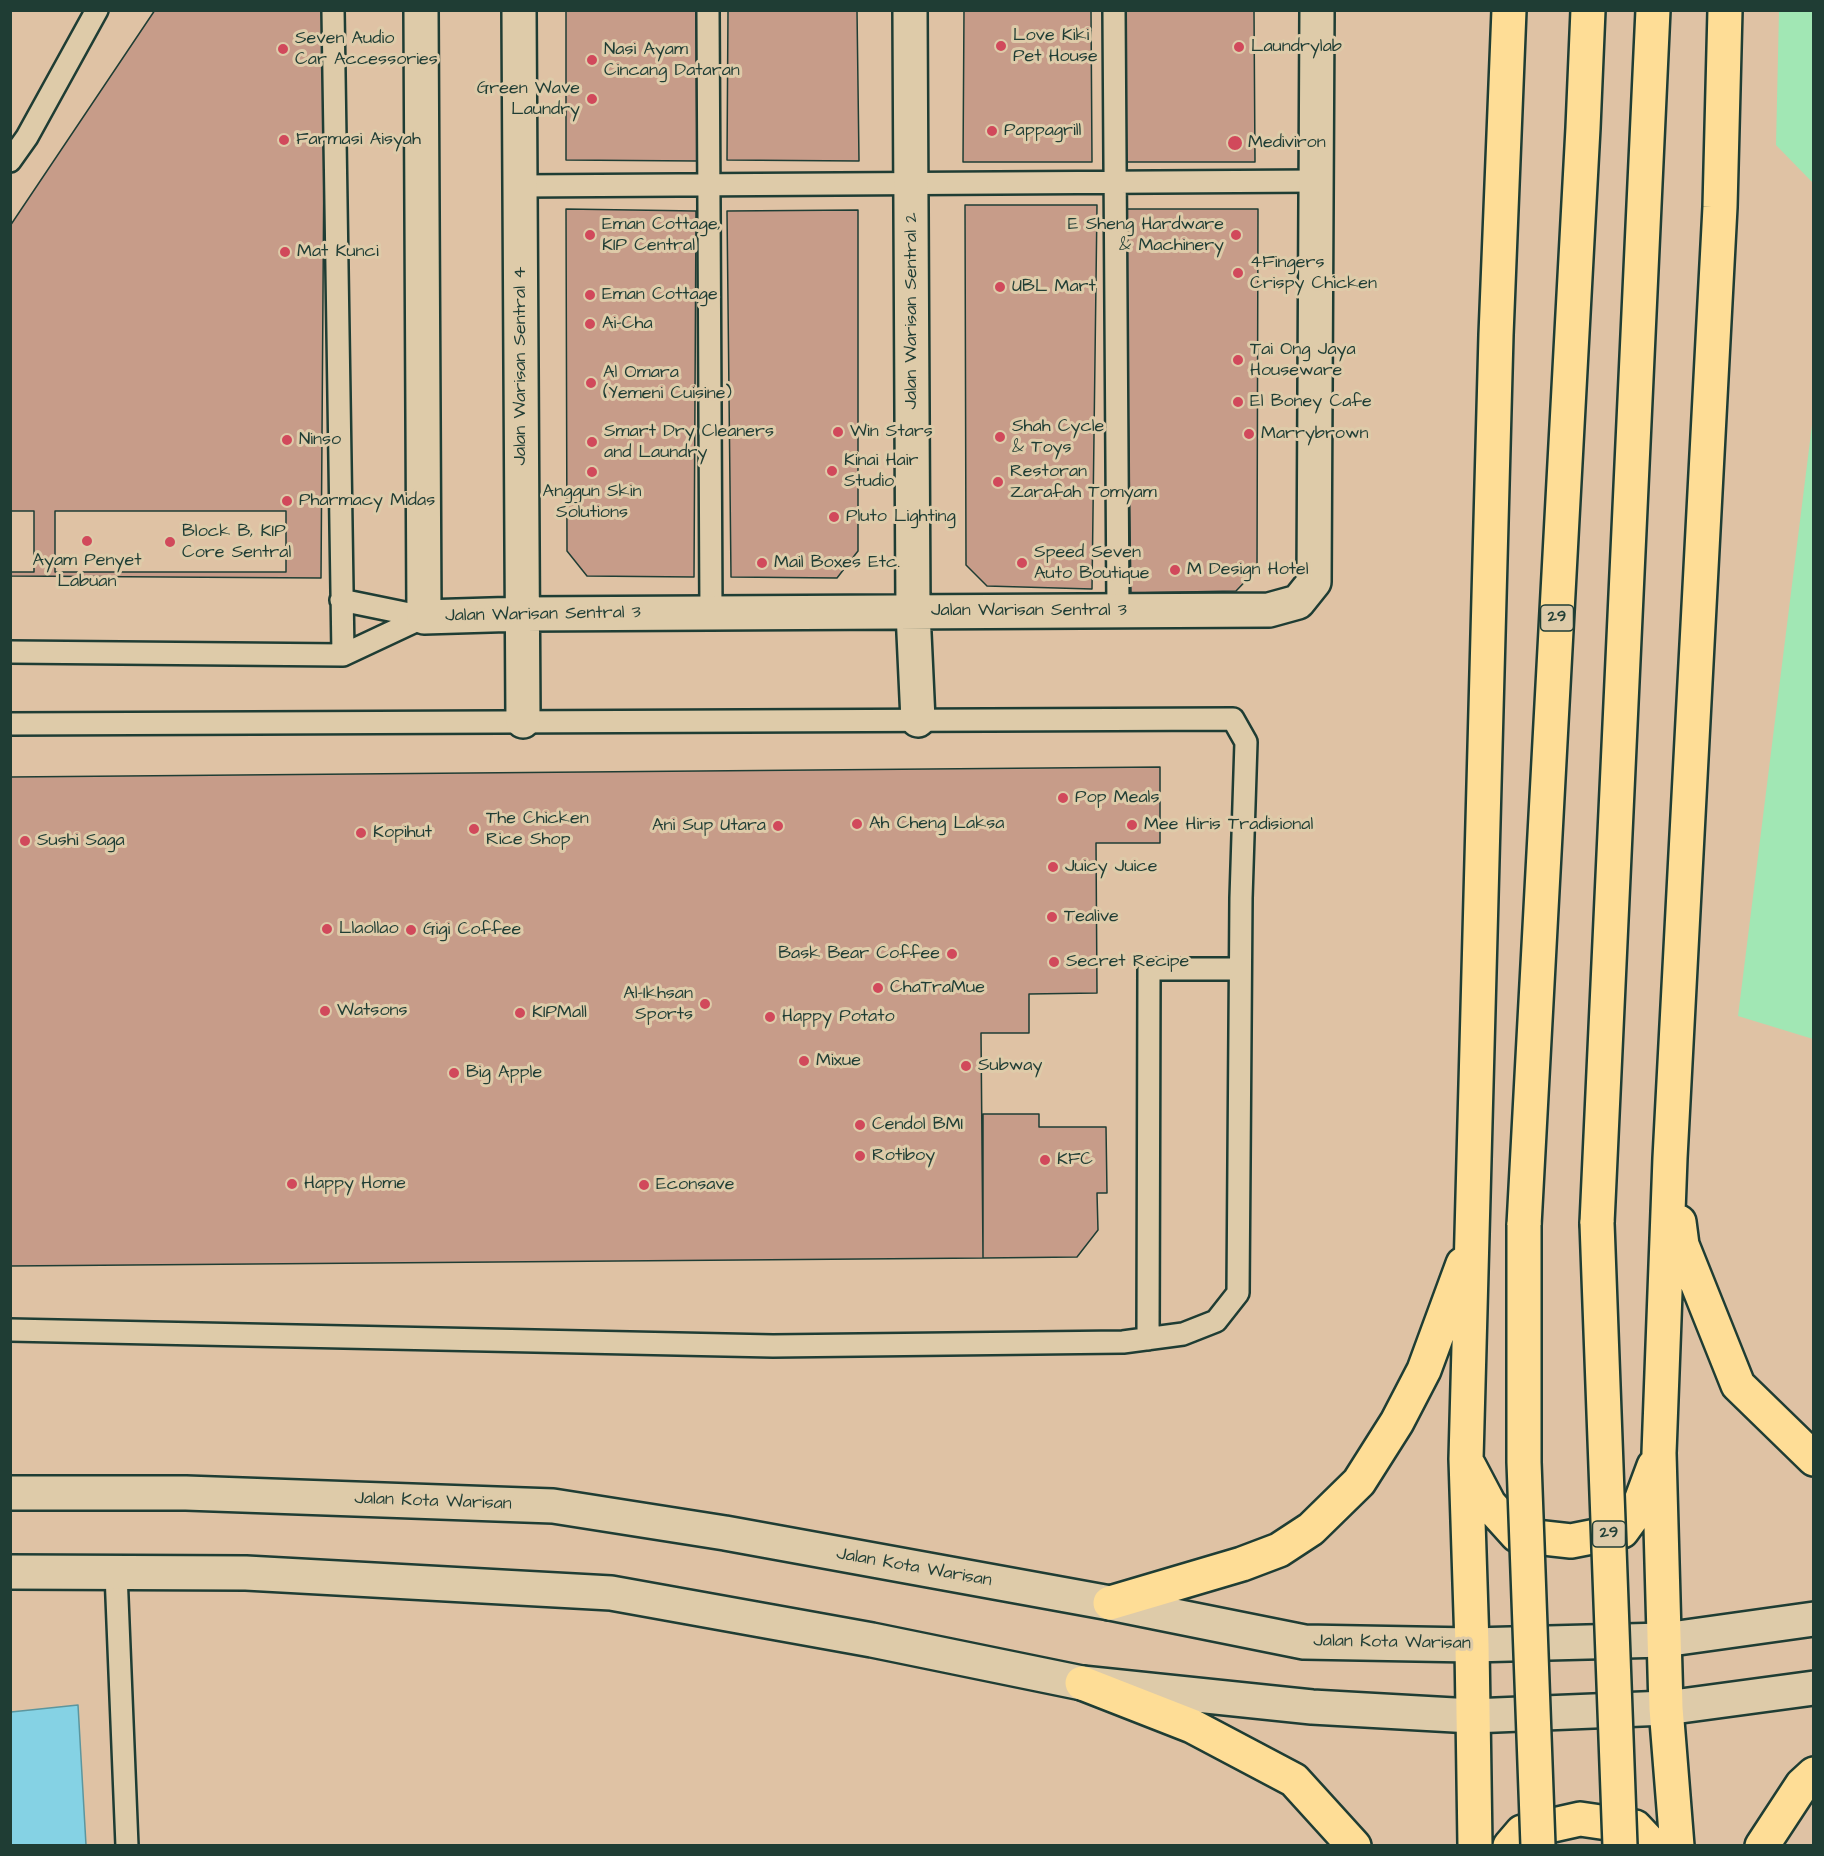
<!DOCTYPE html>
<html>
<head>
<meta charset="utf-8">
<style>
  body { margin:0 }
  #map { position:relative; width:1824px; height:1856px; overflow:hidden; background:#dfc2a4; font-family:"Architects Daughter",sans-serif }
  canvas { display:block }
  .frame { position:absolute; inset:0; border:12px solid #1f3d34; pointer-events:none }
</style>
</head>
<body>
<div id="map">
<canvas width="1824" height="1856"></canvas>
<div class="frame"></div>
</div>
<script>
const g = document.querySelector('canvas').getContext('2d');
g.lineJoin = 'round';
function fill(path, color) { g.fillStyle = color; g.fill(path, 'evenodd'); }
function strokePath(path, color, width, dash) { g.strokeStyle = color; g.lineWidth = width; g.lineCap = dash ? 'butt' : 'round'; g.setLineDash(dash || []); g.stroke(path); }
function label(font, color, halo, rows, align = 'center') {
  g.font = font + ' "Architects Daughter",sans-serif'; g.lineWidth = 6; g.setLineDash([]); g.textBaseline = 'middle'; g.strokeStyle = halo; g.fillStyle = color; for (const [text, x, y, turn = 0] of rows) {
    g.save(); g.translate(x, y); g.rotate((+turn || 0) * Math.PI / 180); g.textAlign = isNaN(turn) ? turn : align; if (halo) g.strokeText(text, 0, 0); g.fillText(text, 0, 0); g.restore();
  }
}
fill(new Path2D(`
  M1779 11H1813V183L1776 145Z
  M1813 417V1039L1738 1016Z`), '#a1e7b4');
const water = new Path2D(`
  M78 1705 86 1845H11V1712Z`);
fill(water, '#85d2e4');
strokePath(water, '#5c969e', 1.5);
const building = new Path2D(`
  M155 10H325L321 578 10 576V226Z
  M566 10H696L697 161 566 160Z
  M728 10H857L859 161 727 160Z
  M964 10H1091L1092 162H963Z
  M1126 10H1254L1255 162H1126Z
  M965 205H1097L1092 589 987 586 966 565Z
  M566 209 696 211 694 577 587 576 567 551Z
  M1125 209H1258L1257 569 1236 591 1131 593Z
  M858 210V551L837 578 731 577 727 211Z
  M10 511H34V572H10Z
  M55 511H286V572H55Z
  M1160 767V843H1096L1097 993 1029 994V1033H981L983 1258 10 1266V777Z
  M983 1114H1039V1127H1106L1107 1193H1097L1098 1230 1077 1257 983 1258Z`);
fill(building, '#c79c89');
strokePath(building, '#1f3d34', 1.5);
const lane = new Path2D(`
  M333 10 343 655
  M708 10 711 613
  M1114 10 1118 611
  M10 161 27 137 97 10
  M520 186 1316 181
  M341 600 424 617
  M10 652 343 655 424 617
  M10 724 1233 719 1246 742 1241 898 1238 1293 1216 1321 1183 1334 1123 1342 773 1346 10 1330
  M1148 1339 1149 969H1240
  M116 1573 127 1846`);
const street = new Path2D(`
  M421 10 424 617 523 614 1269 610 1298 602 1314 582 1317 10
  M519 10 523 721
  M910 10 913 612 918 720`);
const secondary = new Path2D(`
  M10 1493H186L553 1506 725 1533 1110 1603 1304 1642 1472 1645 1664 1640 1814 1619
  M10 1572 246 1573 611 1593 872 1640 1082 1683 1312 1707 1472 1716 1666 1708 1814 1688`);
const highway = new Path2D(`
  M1679 1222 1682 1245 1738 1385 1814 1459
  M1597 1223 1653 10
  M1524 1225 1583 128 1588 10
  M1469 1466 1489 1504 1517 1535 1571 1541 1622 1531 1638 1509 1654 1466
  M1110 1603 1242 1564 1279 1550 1311 1529 1359 1482 1397 1422 1424 1370 1463 1264
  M1082 1683 1192 1726 1294 1780 1354 1846
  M1475 1846 1472 1645 1466 1459 1496 335 1509 10
  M1510 1846 1522 1832 1580 1819 1635 1827 1653 1846
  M1677 1846 1666 1708 1659 1453 1670 1158 1720 207 1725 10
  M1762 1846 1802 1785 1814 1774`);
strokePath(lane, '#1f3d34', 26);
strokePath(street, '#1f3d34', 38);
strokePath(secondary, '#1f3d34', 38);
strokePath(highway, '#1f3d34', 38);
strokePath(lane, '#decba9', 21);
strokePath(street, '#decba9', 33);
strokePath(secondary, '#decba9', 33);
strokePath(highway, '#fedd96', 33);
const highwayBridge = new Path2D(`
  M1597 1223 1620 1846
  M1524 1225V1462L1538 1846`);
strokePath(highwayBridge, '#1f3d34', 38, []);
strokePath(highwayBridge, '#fedd96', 33);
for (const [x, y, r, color] of [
  [1001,46,6,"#d1495b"],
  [1239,47,6,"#d1495b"],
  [283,49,6,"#d1495b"],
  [592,60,6,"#d1495b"],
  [592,99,6,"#d1495b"],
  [992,131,6,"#d1495b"],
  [284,140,6,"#d1495b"],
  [1235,143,8,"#d1495b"],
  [590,235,6,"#d1495b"],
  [1236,235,6,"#d1495b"],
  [285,252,6,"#d1495b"],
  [1238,273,6,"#d1495b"],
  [1000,287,6,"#d1495b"],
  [590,295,6,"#d1495b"],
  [590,324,6,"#d1495b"],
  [1238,360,6,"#d1495b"],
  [591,383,6,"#d1495b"],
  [1238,402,6,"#d1495b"],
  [838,432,6,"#d1495b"],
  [1249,434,6,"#d1495b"],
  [1000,437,6,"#d1495b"],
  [287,440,6,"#d1495b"],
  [592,442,6,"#d1495b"],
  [832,471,6,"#d1495b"],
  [592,472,6,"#d1495b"],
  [998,482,6,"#d1495b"],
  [287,501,6,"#d1495b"],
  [834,517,6,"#d1495b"],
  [87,541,6,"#d1495b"],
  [170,542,6,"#d1495b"],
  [762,563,6,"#d1495b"],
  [1022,563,6,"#d1495b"],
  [1175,570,6,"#d1495b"],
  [1063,798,6,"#d1495b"],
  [857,824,6,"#d1495b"],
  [1132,825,6,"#d1495b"],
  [778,826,6,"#d1495b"],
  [474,829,6,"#d1495b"],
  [361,833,6,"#d1495b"],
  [25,841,6,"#d1495b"],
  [1053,867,6,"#d1495b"],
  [1052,917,6,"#d1495b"],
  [327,929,6,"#d1495b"],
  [411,930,6,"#d1495b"],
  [952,954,6,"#d1495b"],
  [1054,962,6,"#d1495b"],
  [878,988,6,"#d1495b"],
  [705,1004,6,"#d1495b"],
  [325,1011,6,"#d1495b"],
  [520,1013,6,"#d1495b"],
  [770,1017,6,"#d1495b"],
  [804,1061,6,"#d1495b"],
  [966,1066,6,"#d1495b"],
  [454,1073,6,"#d1495b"],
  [860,1125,6,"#d1495b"],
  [860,1156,6,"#d1495b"],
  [1045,1160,6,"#d1495b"],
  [292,1184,6,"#d1495b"],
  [644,1185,6,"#d1495b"]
]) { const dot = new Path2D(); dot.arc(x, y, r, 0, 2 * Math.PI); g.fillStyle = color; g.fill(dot); strokePath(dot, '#decba9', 2); }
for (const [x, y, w] of [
  [1557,618,33],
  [1609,1534,33]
]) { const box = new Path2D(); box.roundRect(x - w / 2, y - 13, w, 26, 4.5); g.fillStyle = '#decba9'; g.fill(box); strokePath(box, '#1f3d34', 1.5); }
label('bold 16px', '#1f3d34', null, [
  ["29",1557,618],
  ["29",1609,1534]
]);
label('18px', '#1f3d34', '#decba9', [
  ["Love Kiki",1013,36],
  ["Pet House",1013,57],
  ["Seven Audio",295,39],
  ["Car Accessories",295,60],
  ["Laundrylab",1251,47],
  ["Nasi Ayam",604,50],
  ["Cincang Dataran",604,71],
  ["Green Wave",580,89,"right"],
  ["Laundry",580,110,"right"],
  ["Pappagrill",1004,131],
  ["Farmasi Aisyah",296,140],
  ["Mediviron",1248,143],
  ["Eman Cottage,",602,225],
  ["KIP Central",602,246],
  ["E Sheng Hardware",1224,225,"right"],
  ["& Machinery",1224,246,"right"],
  ["Mat Kunci",297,252],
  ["4Fingers",1250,263],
  ["Crispy Chicken",1250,284],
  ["UBL Mart",1012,287],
  ["Eman Cottage",602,295],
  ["Ai-Cha",602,324],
  ["Tai Ong Jaya",1250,350],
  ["Houseware",1250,371],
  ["Al Omara",603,373],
  ["(Yemeni Cuisine)",603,394],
  ["El Boney Cafe",1250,402],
  ["Shah Cycle",1012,427],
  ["& Toys",1012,448],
  ["Smart Dry Cleaners",604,432],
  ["and Laundry",604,453],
  ["Win Stars",850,432],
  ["Marrybrown",1261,434],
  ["Ninso",299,440],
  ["Kinai Hair",844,461],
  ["Studio",844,482],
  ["Restoran",1010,472],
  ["Zarafah Tomyam",1010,493],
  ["Anggun Skin",592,492,"center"],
  ["Solutions",592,513,"center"],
  ["Pharmacy Midas",299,501],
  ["Pluto Lighting",846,517],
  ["Block B, KIP",182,532],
  ["Core Sentral",182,553],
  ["Speed Seven",1034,553],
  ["Auto Boutique",1034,574],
  ["Ayam Penyet",87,561,"center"],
  ["Labuan",87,582,"center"],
  ["Mail Boxes Etc.",774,563],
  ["M Design Hotel",1187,570],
  ["Pop Meals",1075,798],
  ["The Chicken",486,819],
  ["Rice Shop",486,840],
  ["Ah Cheng Laksa",869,824],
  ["Mee Hiris Tradisional",1144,825],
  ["Ani Sup Utara",766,826,"right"],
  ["Kopihut",373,833],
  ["Sushi Saga",37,841],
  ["Juicy Juice",1065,867],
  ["Tealive",1064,917],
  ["Llaollao",339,929],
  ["Gigi Coffee",423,930],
  ["Bask Bear Coffee",940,954,"right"],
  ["Secret Recipe",1066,962],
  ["ChaTraMue",890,988],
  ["Al-Ikhsan",693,994,"right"],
  ["Sports",693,1015,"right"],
  ["Watsons",337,1011],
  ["KIPMall",532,1013],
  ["Happy Potato",782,1017],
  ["Mixue",816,1061],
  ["Subway",978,1066],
  ["Big Apple",466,1073],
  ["Cendol BMI",872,1125],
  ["Rotiboy",872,1156],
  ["KFC",1057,1160],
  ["Happy Home",304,1184],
  ["Econsave",656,1185]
], 'left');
label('18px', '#1f3d34', '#decba9', [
  ["Jalan Warisan Sentral 2",912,311,-90],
  ["Jalan Warisan Sentral 4",521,366,-90],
  ["Jalan Warisan Sentral 3",1029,611],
  ["Jalan Warisan Sentral 3",543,615,-1],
  ["Jalan Kota Warisan",433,1502,2],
  ["Jalan Kota Warisan",914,1568,10],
  ["Jalan Kota Warisan",1392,1643,1]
]);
</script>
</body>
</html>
